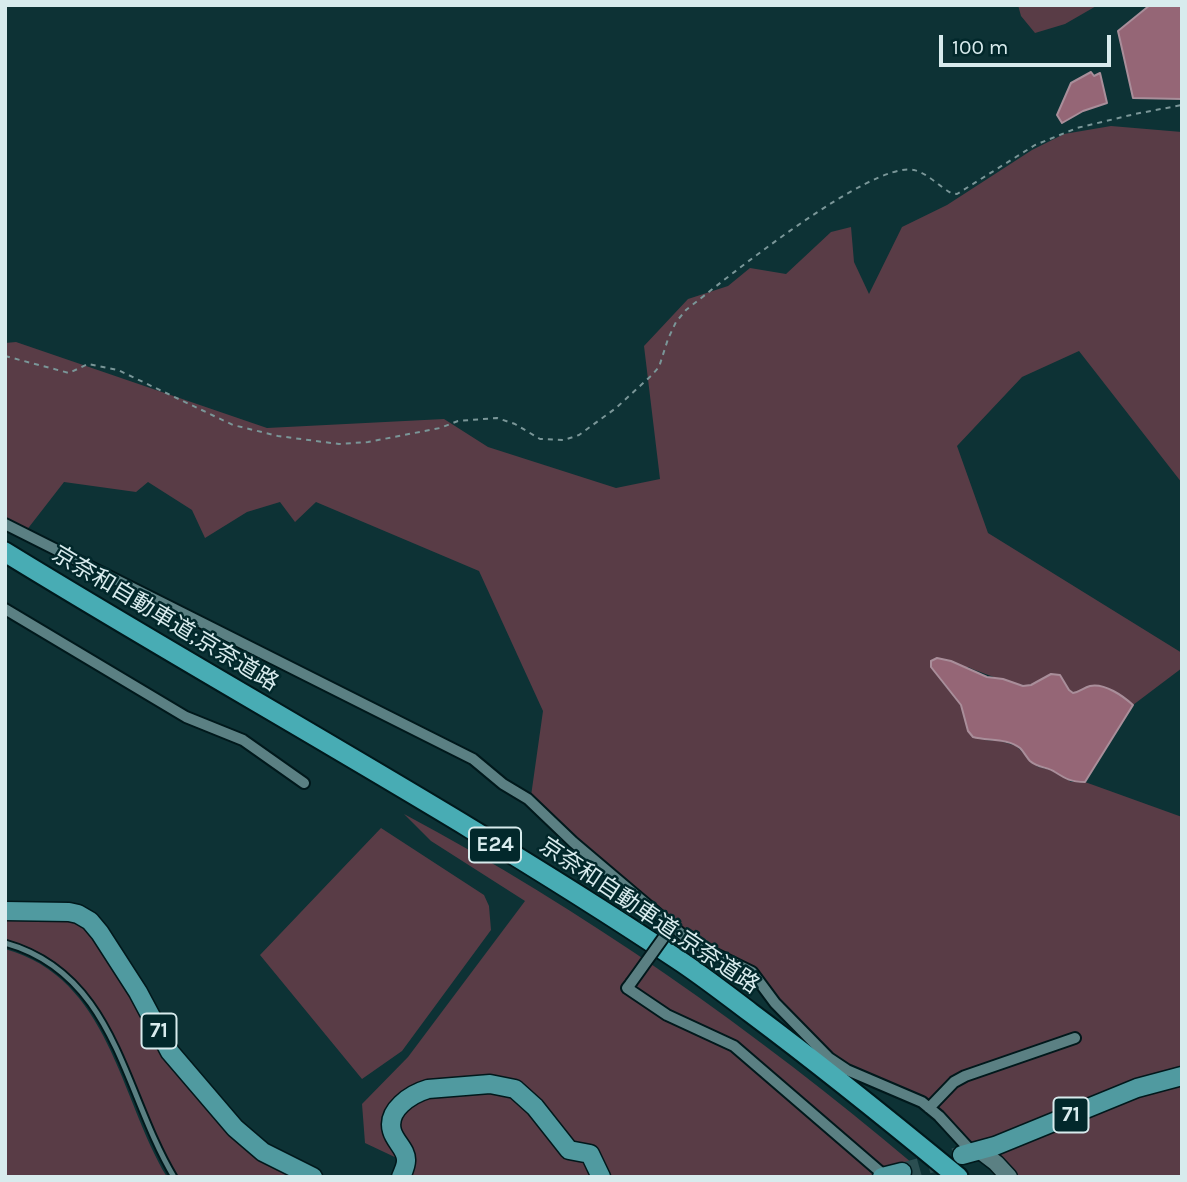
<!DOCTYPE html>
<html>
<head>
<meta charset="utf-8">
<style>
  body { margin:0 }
  #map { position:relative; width:1187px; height:1182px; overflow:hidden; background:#0d3235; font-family:Karla,sans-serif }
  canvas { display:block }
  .frame { position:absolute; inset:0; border:7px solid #d8ebed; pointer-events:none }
  .scale { position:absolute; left:939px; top:35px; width:172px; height:32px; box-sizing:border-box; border:4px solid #d8ebed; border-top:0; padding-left:9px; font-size:21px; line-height:24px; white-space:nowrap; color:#d8ebed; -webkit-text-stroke:5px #02282b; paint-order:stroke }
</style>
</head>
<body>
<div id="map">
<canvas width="1187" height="1182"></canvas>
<div class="frame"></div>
<div class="scale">100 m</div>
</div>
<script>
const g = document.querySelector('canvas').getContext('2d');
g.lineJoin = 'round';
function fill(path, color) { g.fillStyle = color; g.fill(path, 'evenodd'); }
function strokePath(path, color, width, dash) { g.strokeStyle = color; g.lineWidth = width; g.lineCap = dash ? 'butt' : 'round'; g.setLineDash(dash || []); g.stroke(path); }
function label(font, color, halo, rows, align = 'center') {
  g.font = font + ' Karla,"Noto Sans JP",sans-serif'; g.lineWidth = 5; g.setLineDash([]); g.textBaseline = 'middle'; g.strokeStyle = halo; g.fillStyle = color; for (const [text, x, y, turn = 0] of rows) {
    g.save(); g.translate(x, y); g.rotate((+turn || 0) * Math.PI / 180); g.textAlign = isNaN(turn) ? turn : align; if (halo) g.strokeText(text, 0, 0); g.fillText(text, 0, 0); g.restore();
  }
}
fill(new Path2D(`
  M1018 5H1098L1065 24 1035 33 1021 16Z
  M1111 126 1182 132V483L1079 351 1022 377 957 446 988 533 1182 653V668L1133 705 1123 697 1091 686 1073 693 1069 690 1059 675C1045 673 1040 683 1028 685 1018 687 979 672 968 667L941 681 961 705 968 731 984 740 1000 741 1016 746 1038 767 1055 771 1071 782H1085L1182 817V1071L976 1146 961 1135 942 1112 832 1055 778 1000 755 969 693 939 576 839 531 796 543 711 479 571 316 502 295 522 280 502 247 512 205 538 192 510 148 482 136 492 64 482 26 531 5 518V343L16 342 267 428 444 419 488 447 616 488 660 479 644 346 688 299 728 286 750 268 786 274 831 232 851 227 854 262 869 294 902 227 947 205 1032 150 1064 134Z
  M404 814C583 909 757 1032 912 1163L872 1175 857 1176 607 1177 572 1145 517 1084 399 1099 401 1160 365 1143 362 1104 408 1057 525 901 431 841Z
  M381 828 484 895 489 906 491 930 402 1051 362 1079 260 955Z
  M5 918 68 920 85 927 131 996 164 1056 174 1070 230 1134 296 1177H178C125 1090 120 971 5 939Z
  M5 949C110 978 119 1097 167 1177H5Z
  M1182 1079V1177H1015L999 1159 1000 1151Z
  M429 1092H513L588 1157 597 1177H407L396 1118Z`), '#593c46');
const water = new Path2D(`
  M1150 5H1182V99L1133 98 1118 31Z
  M1091 72 1094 76 1100 73 1107 103 1083 111 1062 123 1057 115 1071 83Z
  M937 658 951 661 987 677 1003 679 1023 686 1031 685 1051 674 1060 675 1069 690 1073 693C1080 692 1083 688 1090 686 1105 683 1123 696 1133 705L1085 782C1071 782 1066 779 1055 772 1048 767 1038 768 1030 761 1027 758 1024 752 1020 748 1008 738 987 741 973 737L968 731 961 705 931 667V661Z`);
fill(water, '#956676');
strokePath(water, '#a98e9a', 2);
strokePath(new Path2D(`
  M902 1172 962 1155`), '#2b4e51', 18, [18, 9]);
const lane = new Path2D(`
  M5 943C116 974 123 1092 174 1177`);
const street = new Path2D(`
  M5 524 473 759 503 784 528 799 573 842 691 942 752 972 775 1003 829 1058 847 1070 922 1102 939 1116 972 1152
  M5 609 186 717 243 740 304 783
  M631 983 627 988 667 1015 734 1046 885 1176
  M929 1108 954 1082 965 1076 1075 1038`);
const secondary = new Path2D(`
  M979 1150 996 1163 1009 1177`);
const primary = new Path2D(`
  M5 911 69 912 78 914 90 921 100 933 138 992 170 1052 235 1128 263 1152 313 1177
  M962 1155 995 1146 1137 1088 1182 1076
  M401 1177C403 1172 406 1166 406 1161 407 1150 395 1142 392 1131 386 1110 411 1094 428 1089L490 1084 515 1089 535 1107 569 1150 590 1154 601 1177
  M882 1177 902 1172`);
const highway = new Path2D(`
  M5 552C228 689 459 814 677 959 703 976 727 995 751 1013 822 1066 890 1121 958 1177`);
strokePath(lane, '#00181b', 9);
strokePath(street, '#00181b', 14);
strokePath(secondary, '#00181b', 19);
strokePath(primary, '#00181b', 21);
strokePath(highway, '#00181b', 23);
strokePath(new Path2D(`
  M5 356 69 373 88 364 118 370 233 425 278 436 339 444 368 442 440 428 458 421 497 418 515 424 540 439 564 440 579 435 616 408 652 375 659 367 668 339 676 322 686 310C724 280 870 161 914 170 927 173 939 186 951 193L957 194 1035 145 1077 128 1135 114 1182 105`), '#7a9698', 2, [5, 5]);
strokePath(lane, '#5b8083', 5);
strokePath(street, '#5b8083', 10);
strokePath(secondary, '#5b8083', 16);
strokePath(primary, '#509aa0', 18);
strokePath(highway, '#48acb4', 19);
const streetBridge = new Path2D(`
  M631 983 669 930`);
strokePath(streetBridge, '#00181b', 14, []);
strokePath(streetBridge, '#5b8083', 10);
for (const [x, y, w] of [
  [495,845,52],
  [159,1031,35],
  [1071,1115,35]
]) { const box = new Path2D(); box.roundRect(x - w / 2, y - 17.5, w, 35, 5); g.fillStyle = '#02282b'; g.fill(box); strokePath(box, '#d8ebed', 2); }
label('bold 21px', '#d8ebed', null, [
  ["E24",495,845],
  ["71",159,1031],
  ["71",1071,1115]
]);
label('23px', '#d8ebed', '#02282b', [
  ["京奈和自動車道;京奈道路",165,619,31],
  ["京奈和自動車道;京奈道路",649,916,34]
]);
</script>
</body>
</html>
